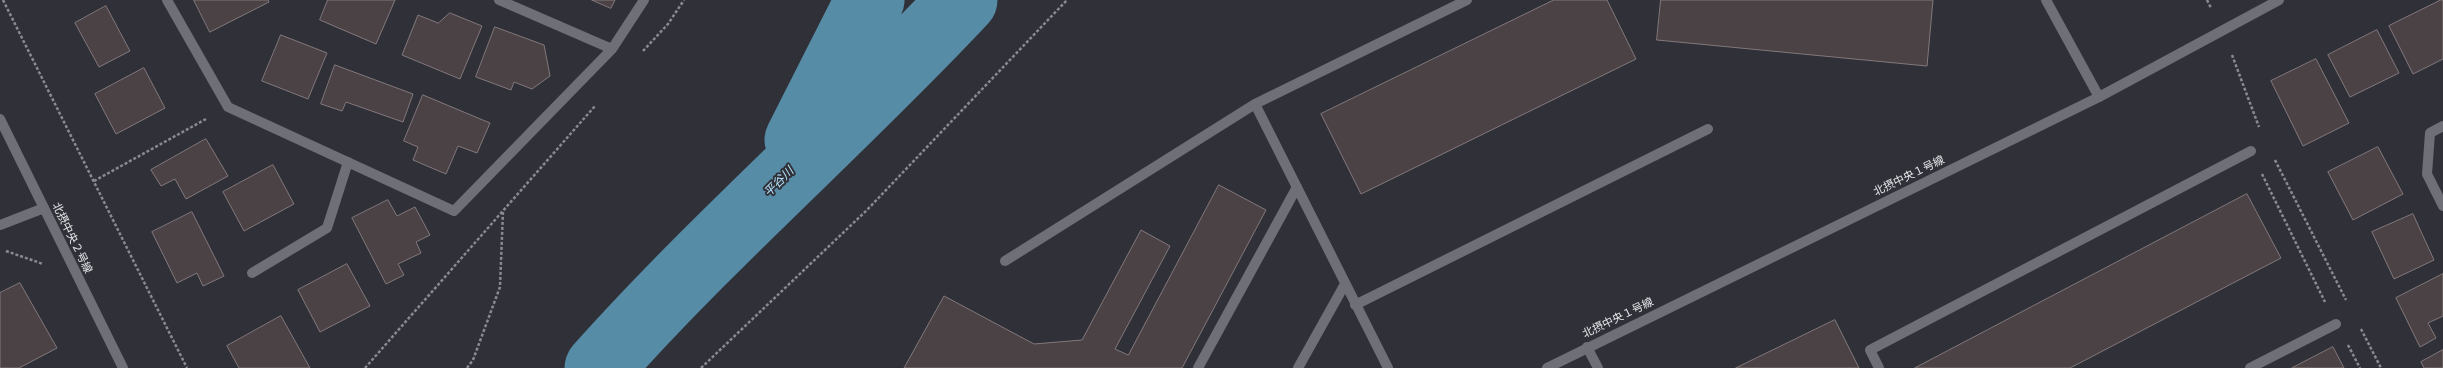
<!DOCTYPE html>
<html>
<head>
<meta charset="utf-8">
<style>
  body { margin:0 }
  canvas { display:block; background:#303138 }
</style>
</head>
<body>
<canvas width="2443" height="368"></canvas>
<script>
const g = document.querySelector('canvas').getContext('2d');
g.lineJoin = 'round';
function strokePath(path, color, width, dash) { g.strokeStyle = color; g.lineWidth = width; g.lineCap = dash ? 'butt' : 'round'; g.setLineDash(dash || []); g.stroke(path); }
function fill(path, color) { g.fillStyle = color; g.fill(path, 'evenodd'); }
function label(font, color, halo, rows, align = 'center') {
  g.font = font + ' Mulish,"Noto Sans JP",sans-serif'; g.lineWidth = 4; g.setLineDash([]); g.textBaseline = 'middle'; g.strokeStyle = halo; g.fillStyle = color; for (const [text, x, y, turn = 0] of rows) {
    g.save(); g.translate(x, y); g.rotate((+turn || 0) * Math.PI / 180); g.textAlign = isNaN(turn) ? turn : align; if (halo) g.strokeText(text, 0, 0); g.fillText(text, 0, 0); g.restore();
  }
}
strokePath(new Path2D(`
  M799 140 870 0
  M599 368C714 239 845 126 963 0`), '#578ca7', 69);
const building = new Path2D(`
  M194 0H268L269 2 210 32Z
  M328 0H395L376 44 320 20Z
  M592 0H615L611 8Z
  M1554 0H1607L1636 59 1361 194 1321 114Z
  M1661 0H1933L1927 66 1657 40Z
  M2441 0H2443V59L2413 74 2389 26Z
  M106 6 130 51 99 67 75 23Z
  M450 13 482 26 460 79 402 55 418 15 438 23Z
  M495 27 544 45 550 76 532 89 514 82 511 90 476 77Z
  M2377 30 2399 73 2350 97 2328 55Z
  M281 35 327 53 308 99 262 81Z
  M2316 59 2349 123 2303 146 2271 81Z
  M335 65 413 94 403 122 346 102 342 111 321 104Z
  M144 68 165 108 116 134 95 94Z
  M423 95 490 123 477 153 458 146 446 174 413 160 418 147 404 141Z
  M206 139 228 176 186 199 175 179 161 186 151 170Z
  M2378 147 2403 194 2353 220 2328 172Z
  M273 165 294 204 244 231 223 192Z
  M1219 185 1266 210 1182 368H904L944 296 1034 344 1082 340 1141 230 1170 246 1115 349 1128 355Z
  M2247 194 2281 258 2070 368H1915Z
  M388 200 397 216 415 207 430 235 416 242 421 253 398 264 404 275 386 284 352 218Z
  M192 212 224 276 203 286 197 273 177 283 152 232Z
  M2413 214 2434 260 2394 279 2372 232Z
  M347 264 370 306 320 332 298 290Z
  M2443 274V316L2428 323 2436 338 2420 347 2396 298Z
  M20 283 57 348 19 368H0V293Z
  M281 316 310 368H239L227 346Z
  M1835 320 1859 368H1736Z
  M2333 347 2344 368H2292Z
  M2443 350V368H2424L2421 362Z`);
fill(building, '#4b4245');
strokePath(building, '#82787b', 1);
strokePath(new Path2D(`
  M3 0 187 368
  M2207 0 2211 8
  M643 51 668 24 684 0
  M2232 55 2259 127
  M2275 160 2346 300
  M2262 174 2325 302
  M94 181 206 119
  M6 251 43 264
  M2361 329 2381 368
  M2348 345 2360 368
  M365 368 595 106
  M467 368 473 360 500 287 503 211
  M701 368 867 210 1067 0`), '#898a90', 2.5, [3, 2]);
strokePath(new Path2D(`
  M2046 0 2099 97
  M1255 104 1388 368
  M1005 261 1255 104 1467 0
  M252 273 327 228 348 162
  M1355 305 1708 129
  M1587 347 1598 368
  M1198 368 1297 187
  M1298 368 1345 284
  M1879 368 1870 350 2251 151
  M2250 368 2336 324`), '#6e6f77', 10);
strokePath(new Path2D(`
  M167 0 228 107 454 211 612 49 644 0
  M499 0 612 49
  M2443 126 2430 133 2427 174 2443 206
  M0 225 44 208`), '#6e6f77', 10);
strokePath(new Path2D(`
  M0 119 123 368
  M1547 368 2099 97 2279 0`), '#6e6f77', 10);
label('11px', '#e6e6eb', '#303138', [
  ["北摂中央１号線",1909,176,-26],
  ["北摂中央２号線",72,238,64],
  ["北摂中央１号線",1618,318,-26]
]);
label('italic 12px', '#b5e4fd', '#303138', [
  ["平谷川",779,182,-45]
]);
</script>
</body>
</html>
